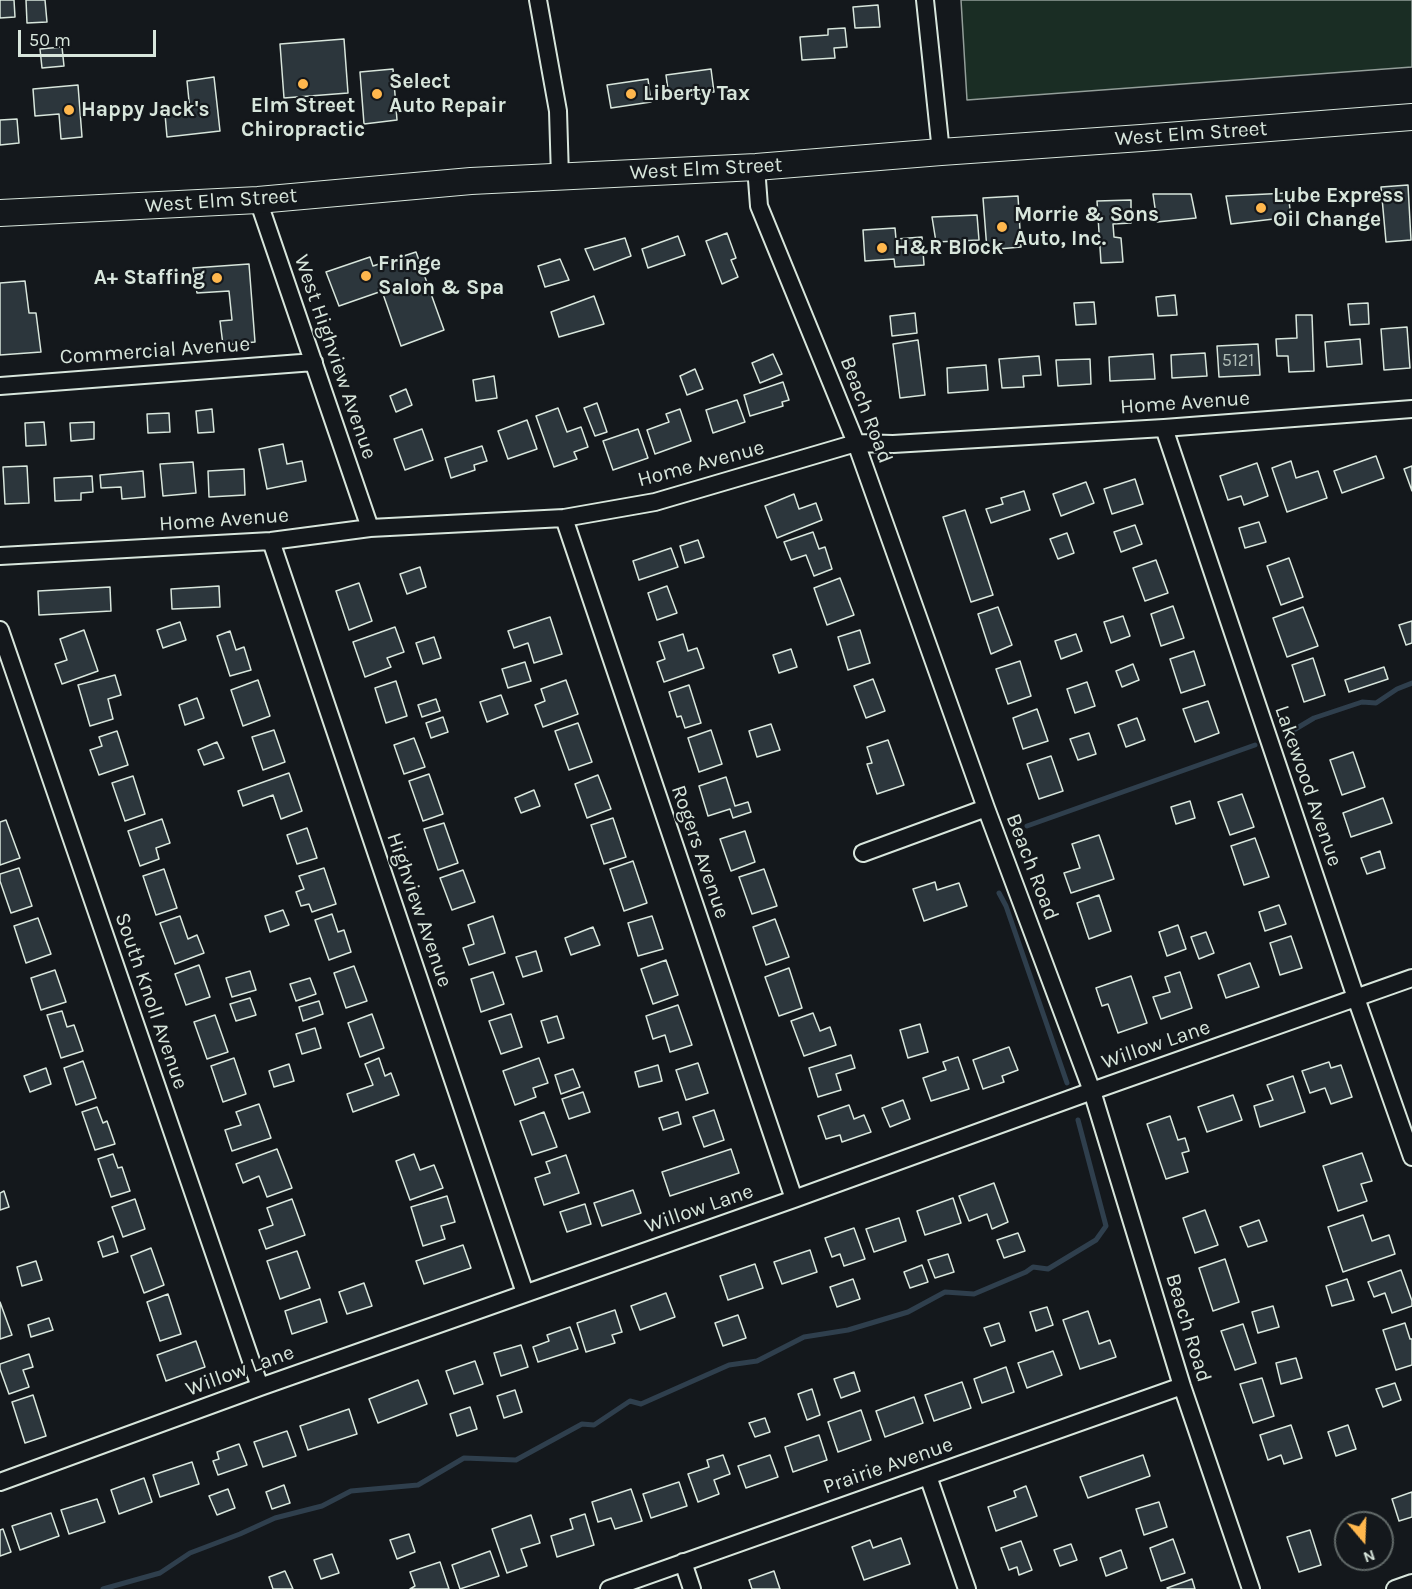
<!DOCTYPE html>
<html>
<head>
<meta charset="utf-8">
<style>
  body { margin:0 }
  #map { position:relative; width:1412px; height:1589px; overflow:hidden; background:#14181c; font-family:Karla,sans-serif }
  canvas { display:block }
  .north { position:absolute; left:1334px; top:1511px; width:60px; height:60px; box-sizing:border-box; background:#14181c; border:2px solid #626a69; border-radius:50%; rotate:161deg; font-size:16px; font-weight:700; line-height:24px; text-align:center; color:#d8e6dc }
  .north::after { content:''; display:block; margin:auto; width:21px; height:27px; background:#ffb74d; clip-path:polygon(50% 0,100% 100%,50% 72%,0 100%) }
  .scale { position:absolute; left:18px; top:30px; width:138px; height:27px; box-sizing:border-box; border:3px solid #d8e6dc; border-top:0; padding-left:8px; font-size:18px; line-height:21px; white-space:nowrap; color:#d8e6dc; -webkit-text-stroke:4px #14181c; paint-order:stroke }
</style>
</head>
<body>
<div id="map">
<canvas width="1412" height="1589"></canvas>
<div class="north">N</div>
<div class="scale">50 m</div>
</div>
<script>
const g = document.querySelector('canvas').getContext('2d');
g.lineJoin = 'round';
function fill(path, color) { g.fillStyle = color; g.fill(path, 'evenodd'); }
function strokePath(path, color, width, dash) { g.strokeStyle = color; g.lineWidth = width; g.lineCap = dash ? 'butt' : 'round'; g.setLineDash(dash || []); g.stroke(path); }
function label(font, color, halo, rows, align = 'center') {
  g.font = font + ' Karla,sans-serif'; g.lineWidth = 4.5; g.setLineDash([]); g.textBaseline = 'middle'; g.strokeStyle = halo; g.fillStyle = color; for (const [text, x, y, turn = 0] of rows) {
    g.save(); g.translate(x, y); g.rotate((+turn || 0) * Math.PI / 180); g.textAlign = isNaN(turn) ? turn : align; if (halo) g.strokeText(text, 0, 0); g.fillText(text, 0, 0); g.restore();
  }
}
const green = new Path2D(`
  M961 0H1412V67L967 100Z`);
fill(green, '#1a2d24');
strokePath(green, '#939e99', 1.5);
strokePath(new Path2D(`
  M1287 734 1314 718 1362 702 1376 703 1397 689 1412 683
  M1027 826 1255 745
  M999 893 1006 906 1067 1083
  M103 1589 160 1573 190 1553 240 1534 275 1518 322 1506 351 1491 418 1485 464 1458 516 1460 582 1424 594 1425 630 1401 641 1404 729 1365 757 1361 804 1337 848 1330 908 1312 945 1292 974 1294 1026 1272 1033 1267 1048 1269 1096 1240 1106 1226 1078 1120`), '#2f3f4d', 5);
const building = new Path2D(`
  M0 0H14L15 17 0 18Z
  M26 0H45L47 22 27 23Z
  M878 5 880 27 855 28 853 7Z
  M845 28 847 47 834 48 835 58 802 60 800 37 828 35V29Z
  M344 39 348 93 284 98 280 44Z
  M62 47 64 66 42 68 40 49Z
  M393 69 397 120 364 124 360 72Z
  M711 69 714 92 669 98 666 75Z
  M214 77 220 131 167 137 165 114 190 111 187 81Z
  M648 79 651 102 611 108 607 85Z
  M78 85 82 137 61 139 59 114 35 116 33 89Z
  M17 119 19 143 0 145V120Z
  M1408 185 1411 240 1386 242 1381 187Z
  M1288 193 1291 217 1231 224 1226 196Z
  M1153 194H1191L1196 218 1157 222Z
  M1018 196 1021 247 987 250 983 198Z
  M1131 200V223L1113 224 1114 237 1121 238 1123 262 1101 263 1097 201Z
  M977 215 979 240 936 242 932 217Z
  M895 228 896 239 922 237 924 265 895 267 894 259 865 261 863 230Z
  M727 233 736 258 731 260 738 277 722 284 706 241Z
  M678 236 685 255 648 268 642 249Z
  M625 238 631 256 594 270 585 249Z
  M416 252 444 330 401 346 382 291 339 306 326 272 370 257 373 266Z
  M560 259 569 280 545 287 538 266Z
  M249 264 255 342 223 345 220 321 232 320 229 291 197 293 193 268Z
  M25 281 29 313H36L41 352 0 355V283Z
  M1175 295 1177 315 1158 316 1156 297Z
  M594 296 604 324 559 337 551 312Z
  M1094 302 1096 324 1076 325 1074 303Z
  M1368 303 1369 324 1350 325 1348 304Z
  M915 313 917 333 892 336 890 316Z
  M1296 315H1312L1314 371 1289 372 1288 356H1277L1276 339 1297 338Z
  M1407 327 1410 368 1384 370 1381 329Z
  M1360 339 1362 364 1327 367 1325 342Z
  M918 340 925 395 900 398 893 344Z
  M1258 344 1260 375 1219 377 1217 346Z
  M1205 353 1207 376 1172 378 1171 355Z
  M773 354 782 374 760 383 752 363Z
  M1153 354 1155 379 1110 381 1109 357Z
  M1039 356 1041 375 1023 376 1024 387 1002 388 999 359Z
  M1090 359 1091 384 1058 386 1056 360Z
  M986 365 988 390 948 393 947 368Z
  M695 369 703 389 687 395 680 376Z
  M494 376 497 398 476 401 473 380Z
  M783 382 789 400 782 402 783 406 750 416 744 395Z
  M406 389 412 405 396 412 390 396Z
  M737 400 745 422 713 433 706 410Z
  M597 403 607 432 595 436 584 408Z
  M558 408 567 432 581 427 588 447 574 452 577 459 554 467 536 416Z
  M212 409 214 432 198 433 196 411Z
  M680 409 691 441 655 454 647 430 669 422 666 414Z
  M169 413 170 432 148 433 147 414Z
  M527 420 537 449 508 459 498 431Z
  M44 422 46 445 26 446 25 423Z
  M94 422V439L71 441 70 423Z
  M422 429 433 460 405 470 394 439Z
  M638 429 648 458 613 470 603 441Z
  M283 444 287 464 302 461 306 481 267 489 259 449Z
  M482 446 487 461 474 465 475 470 451 478 445 458Z
  M1376 456 1384 478 1342 493 1334 471Z
  M1291 461 1296 478 1318 471 1327 498 1287 512 1272 468Z
  M193 462 196 493 163 496 160 464Z
  M1257 463 1268 496 1244 505 1241 496 1228 500 1220 476Z
  M27 466 29 503 5 504 3 467Z
  M1412 466V491L1404 469Z
  M244 469 245 495 209 497 208 471Z
  M143 471 145 497 122 499 121 487 101 488 100 475Z
  M92 476 93 492 81 493V500L55 501 54 478Z
  M1135 479 1143 504 1112 514 1104 489Z
  M1086 482 1094 503 1061 516 1053 494Z
  M1024 491 1030 510 991 523 986 509 1003 504 1001 498Z
  M794 494 799 509 816 503 822 520 777 538 765 506Z
  M965 510 993 595 971 602 943 517Z
  M1259 522 1266 542 1245 548 1239 528Z
  M1135 525 1142 544 1121 552 1114 532Z
  M813 532 819 549 825 547 832 569 814 576 806 555 791 560 784 542Z
  M1067 533 1074 553 1058 559 1050 539Z
  M698 540 704 557 685 563 680 546Z
  M671 548 678 567 639 580 633 561Z
  M1289 558 1303 597 1281 605 1267 566Z
  M1156 560 1168 593 1145 601 1133 568Z
  M420 567 426 587 407 594 400 574Z
  M840 578 854 615 827 625 814 588Z
  M359 583 372 621 349 630 336 591Z
  M219 586 220 607 172 609 171 589Z
  M667 586 677 613 657 620 648 593Z
  M110 587 111 611 39 615 38 591Z
  M1173 606 1184 638 1161 646 1151 614Z
  M998 607 1012 645 991 654 978 614Z
  M1303 607 1318 646 1287 657 1273 618Z
  M1123 616 1130 636 1111 643 1104 622Z
  M550 617 562 654 534 663 528 643 514 648 508 631Z
  M1412 621V643L1406 645 1399 625Z
  M180 622 186 640 163 648 157 630Z
  M395 627 404 652 387 658 391 667 365 677 353 642Z
  M84 630 98 671 62 684 55 664 67 660 60 639Z
  M860 630 870 663 848 670 838 637Z
  M230 631 236 650 244 647 251 670 230 676 217 636Z
  M683 634 688 651 697 648 704 668 664 682 657 662 665 659 659 642Z
  M1076 634 1082 651 1061 659 1055 641Z
  M434 637 441 658 423 664 416 643Z
  M791 649 797 667 779 673 773 655Z
  M1194 651 1205 685 1181 693 1170 659Z
  M1313 658 1325 695 1304 702 1292 665Z
  M1020 661 1031 696 1008 704 996 669Z
  M525 662 531 681 508 688 502 669Z
  M1133 664 1139 680 1122 687 1116 671Z
  M1384 667 1388 679 1349 692 1345 680Z
  M115 675 121 695 108 699 113 719 90 726 78 685Z
  M873 679 885 711 866 718 854 686Z
  M258 680 270 716 243 726 231 690Z
  M566 680 578 714 543 727 535 705 545 701 541 689Z
  M396 681 407 716 386 723 375 688Z
  M1087 682 1095 706 1075 713 1067 689Z
  M689 685 701 723 685 728 681 716 677 717 669 692Z
  M501 695 508 714 487 722 480 702Z
  M197 698 204 718 185 725 179 705Z
  M436 699 440 711 422 717 418 705Z
  M1208 701 1219 733 1195 742 1183 709Z
  M1037 709 1048 741 1023 749 1013 718Z
  M443 717 448 732 431 738 426 723Z
  M1137 718 1145 740 1126 747 1118 725Z
  M578 723 592 762 569 770 555 731Z
  M771 724 780 750 757 757 749 731Z
  M274 730 285 762 263 770 252 737Z
  M711 730 722 764 699 772 688 738Z
  M117 731 128 765 99 775 90 750 102 746 99 737Z
  M1089 733 1096 754 1078 760 1070 739Z
  M414 738 425 767 404 774 394 745Z
  M888 740 904 785 877 794 867 764 872 763 867 747Z
  M217 742 224 758 204 765 198 750Z
  M1353 752 1365 787 1342 795 1330 760Z
  M1051 756 1063 791 1039 799 1027 764Z
  M289 773 302 811 281 819 273 795 243 806 238 791Z
  M429 774 443 814 423 821 409 781Z
  M598 775 611 809 587 818 575 784Z
  M133 776 145 814 125 821 112 783Z
  M726 777 735 806 748 802 751 812 733 818 730 809 708 816 699 786Z
  M534 790 540 806 521 813 515 798Z
  M1242 794 1254 827 1230 835 1218 802Z
  M1383 798 1392 823 1351 837 1343 813Z
  M1190 801 1195 818 1176 824 1171 807Z
  M613 818 626 857 604 864 591 825Z
  M162 819 170 843 156 848 159 859 140 866 128 831Z
  M6 820 20 858 0 865V822Z
  M444 823 458 863 438 870 424 829Z
  M307 828 317 858 297 864 287 835Z
  M745 831 755 862 731 871 720 839Z
  M1099 835 1114 879 1071 893 1064 873 1080 868 1072 844Z
  M1255 838 1269 877 1244 885 1231 846Z
  M1380 851 1385 868 1367 874 1361 858Z
  M633 861 647 903 624 911 610 869Z
  M19 868 32 906 11 913 0 881V874Z
  M324 868 336 904 312 912 309 904 301 906 296 892 304 889 299 876Z
  M164 869 177 908 156 915 143 876Z
  M764 869 777 906 752 914 739 877Z
  M463 870 475 902 452 910 440 878Z
  M935 882 937 890 959 883 967 906 924 921 913 889Z
  M1099 895 1111 931 1089 939 1077 903Z
  M1279 905 1286 924 1265 931 1259 912Z
  M283 910 289 925 270 932 265 916Z
  M332 914 338 932 344 930 351 952 329 960 315 920Z
  M180 916 188 939 197 935 204 953 175 964 160 923Z
  M493 916 505 953 469 965 463 948 474 944 468 925Z
  M652 916 663 949 638 956 628 923Z
  M38 918 51 954 26 963 14 926Z
  M775 919 789 957 766 965 753 927Z
  M1178 925 1186 949 1167 956 1159 932Z
  M593 927 600 945 571 955 565 938Z
  M1206 932 1214 953 1199 959 1191 937Z
  M1291 936 1302 968 1280 975 1270 943Z
  M536 951 542 971 523 977 516 957Z
  M666 960 678 995 653 1004 641 969Z
  M1250 963 1259 987 1226 998 1218 975Z
  M199 965 210 997 186 1005 175 974Z
  M354 966 367 1001 346 1008 334 973Z
  M789 968 802 1008 779 1016 765 977Z
  M55 970 66 1002 41 1010 31 978Z
  M250 971 256 990 232 997 226 978Z
  M493 972 504 1004 481 1012 471 979Z
  M1180 972 1192 1008 1161 1019 1153 997 1170 992 1165 977Z
  M1131 976 1147 1023 1118 1033 1108 1004 1102 1006 1096 988Z
  M310 978 316 994 296 1001 290 984Z
  M250 998 256 1015 236 1021 230 1004Z
  M319 1001 323 1014 303 1021 299 1007Z
  M678 1005 692 1045 670 1052 665 1035 653 1039 646 1016Z
  M62 1011 67 1027 74 1025 83 1051 61 1058 47 1015Z
  M813 1013 820 1031 830 1027 836 1045 804 1056 791 1021Z
  M372 1014 384 1048 360 1057 348 1023Z
  M511 1014 522 1047 501 1054 489 1021Z
  M215 1015 228 1052 207 1059 194 1022Z
  M557 1016 564 1038 548 1043 541 1021Z
  M920 1024 928 1052 908 1058 900 1030Z
  M315 1028 321 1048 302 1054 296 1034Z
  M1009 1047 1018 1070 1002 1076 1004 1082 983 1089 973 1060Z
  M851 1055 855 1068 836 1074 841 1090 818 1097 809 1068Z
  M958 1057 969 1089 931 1101 923 1078 946 1070 943 1062Z
  M234 1058 246 1094 223 1102 211 1066Z
  M379 1058 385 1076 391 1073 399 1095 353 1112 347 1094 373 1085 365 1064Z
  M539 1058 548 1083 533 1088 536 1097 515 1105 503 1071Z
  M83 1061 96 1098 76 1105 64 1068Z
  M1329 1062 1331 1068 1341 1065 1352 1097 1331 1104 1325 1088 1310 1093 1302 1071Z
  M698 1063 708 1093 686 1100 676 1070Z
  M289 1064 294 1081 274 1087 269 1071Z
  M658 1065 662 1081 639 1087 635 1072Z
  M46 1068 51 1084 30 1092 24 1076Z
  M573 1069 580 1087 561 1094 555 1075Z
  M1293 1076 1305 1112 1260 1127 1254 1106 1273 1100 1267 1085Z
  M583 1092 590 1112 569 1119 562 1099Z
  M1233 1095 1242 1120 1207 1132 1198 1107Z
  M903 1100 910 1119 890 1127 882 1108Z
  M259 1104 271 1138 232 1151 225 1130 241 1125 236 1112Z
  M849 1105 854 1119 864 1115 871 1132 842 1142 840 1135 826 1139 818 1116Z
  M97 1107 103 1123 107 1121 115 1144 95 1150 82 1112Z
  M714 1110 724 1140 704 1147 693 1117Z
  M544 1112 557 1147 532 1155 520 1121Z
  M678 1112 681 1124 663 1130 659 1118Z
  M1170 1116 1178 1140 1185 1138 1189 1151 1182 1153 1188 1172 1166 1179 1147 1124Z
  M277 1149 292 1188 267 1197 259 1176 243 1183 236 1164Z
  M731 1149 739 1173 670 1196 662 1172Z
  M1362 1153 1372 1181 1361 1184 1367 1201 1338 1211 1323 1166Z
  M113 1154 118 1168 122 1167 130 1191 111 1197 98 1159Z
  M414 1154 420 1170 434 1165 443 1188 410 1200 396 1161Z
  M566 1155 579 1193 544 1205 535 1178 550 1173 546 1162Z
  M994 1183 1008 1222 992 1229 987 1214 969 1221 959 1196Z
  M633 1190 641 1213 602 1226 594 1203Z
  M4 1191 9 1207 0 1210V1193Z
  M447 1196 455 1222 441 1226 445 1239 423 1246 411 1207Z
  M953 1198 961 1223 925 1235 917 1211Z
  M135 1199 145 1229 123 1237 112 1207Z
  M292 1199 305 1235 266 1249 259 1230 273 1225 267 1208Z
  M585 1204 591 1224 567 1232 560 1212Z
  M1205 1210 1218 1245 1195 1253 1183 1218Z
  M1363 1215 1372 1241 1389 1235 1395 1254 1343 1272 1328 1227Z
  M899 1218 906 1241 874 1252 866 1229Z
  M1259 1220 1267 1241 1248 1247 1240 1227Z
  M854 1228 865 1259 844 1266 840 1254 832 1257 825 1238Z
  M1018 1233 1025 1251 1004 1258 997 1240Z
  M113 1236 118 1252 103 1257 98 1242Z
  M463 1245 471 1268 424 1284 416 1261Z
  M151 1248 164 1285 144 1293 131 1256Z
  M810 1250 817 1272 782 1284 774 1262Z
  M297 1251 310 1288 280 1299 267 1261Z
  M948 1254 954 1272 935 1278 928 1260Z
  M1225 1259 1239 1302 1213 1311 1199 1268Z
  M36 1261 42 1280 22 1286 17 1267Z
  M755 1264 763 1288 728 1300 720 1276Z
  M922 1265 928 1282 910 1288 904 1272Z
  M1401 1270 1412 1301V1306L1392 1313 1385 1293 1374 1297 1368 1282Z
  M853 1279 860 1299 837 1307 830 1287Z
  M1347 1279 1354 1300 1332 1306 1326 1286Z
  M364 1283 372 1306 347 1314 339 1292Z
  M666 1293 675 1317 640 1330 631 1306Z
  M168 1294 181 1334 160 1341 147 1302Z
  M320 1299 327 1322 292 1334 285 1311Z
  M0 1302 12 1335 0 1339Z
  M1273 1306 1279 1327 1258 1333 1252 1312Z
  M1047 1307 1053 1325 1036 1331 1030 1312Z
  M615 1310 622 1332 612 1335 615 1343 586 1352 577 1323Z
  M1088 1311 1099 1344 1110 1340 1116 1357 1080 1369 1063 1320Z
  M738 1315 746 1338 723 1346 715 1323Z
  M49 1318 53 1330 31 1337 28 1325Z
  M999 1323 1005 1341 991 1346 984 1328Z
  M1405 1323 1410 1339H1412V1365L1396 1370 1383 1330Z
  M1243 1324 1256 1363 1235 1370 1221 1331Z
  M570 1327 578 1349 538 1362 533 1347 549 1341 547 1335Z
  M196 1341 205 1367 166 1381 157 1355Z
  M521 1345 528 1367 501 1376 494 1353Z
  M1053 1351 1062 1375 1027 1388 1018 1363Z
  M29 1354 33 1367 23 1370 29 1387 9 1394 0 1369V1364Z
  M1296 1358 1302 1378 1281 1384 1276 1363Z
  M475 1361 483 1384 454 1394 446 1371Z
  M1006 1367 1014 1392 982 1403 974 1379Z
  M854 1372 860 1391 841 1398 834 1379Z
  M1262 1378 1274 1416 1253 1423 1240 1384Z
  M418 1380 427 1404 378 1423 369 1399Z
  M962 1382 971 1408 934 1421 925 1395Z
  M1395 1383 1401 1400 1383 1407 1376 1389Z
  M812 1389 820 1415 807 1420 798 1394Z
  M515 1390 522 1412 504 1418 497 1396Z
  M33 1395 46 1436 25 1443 12 1402Z
  M914 1397 923 1423 885 1437 876 1411Z
  M470 1407 477 1429 457 1436 450 1414Z
  M349 1409 357 1434 308 1450 300 1426Z
  M861 1410 871 1440 838 1452 828 1422Z
  M765 1418 770 1432 755 1437 749 1423Z
  M1291 1425 1302 1458 1284 1464 1281 1455 1268 1460 1260 1435Z
  M1348 1425 1356 1449 1336 1456 1328 1432Z
  M287 1431 296 1456 263 1467 254 1442Z
  M819 1435 827 1460 793 1472 785 1447Z
  M239 1444 247 1465 218 1475 213 1461 219 1459 217 1452Z
  M723 1455 730 1474 714 1480 719 1494 698 1502 688 1474 709 1467 707 1460Z
  M770 1455 778 1477 746 1488 738 1466Z
  M1143 1455 1150 1476 1088 1498 1080 1477Z
  M192 1462 199 1484 160 1497 153 1475Z
  M144 1478 152 1502 119 1514 111 1490Z
  M679 1482 687 1506 651 1518 643 1494Z
  M284 1485 290 1503 272 1509 266 1492Z
  M1026 1486 1037 1516 996 1531 988 1507 1016 1497 1014 1491Z
  M228 1489 235 1508 217 1515 209 1496Z
  M631 1489 642 1521 615 1529 611 1518 598 1522 592 1502Z
  M1412 1492V1517L1399 1521 1392 1499Z
  M97 1499 105 1522 69 1534 61 1510Z
  M1159 1502 1167 1527 1144 1535 1136 1509Z
  M51 1513 59 1536 20 1550 12 1526Z
  M585 1514 594 1545 557 1557 551 1536 573 1529 570 1519Z
  M531 1515 540 1543 521 1549 527 1566 507 1573 492 1529Z
  M3 1529 11 1552 0 1556V1530Z
  M1310 1530 1321 1565 1299 1572 1287 1537Z
  M1346 1532V1557H1345L1337 1535Z
  M409 1534 415 1552 397 1559 390 1540Z
  M901 1538 910 1564 864 1580 852 1547 870 1540 873 1548Z
  M1173 1539 1185 1573 1161 1581 1150 1548Z
  M1021 1541 1032 1570 1019 1575 1017 1567 1009 1570 1001 1548Z
  M1071 1544 1077 1560 1060 1566 1054 1550Z
  M1121 1550 1127 1568 1106 1576 1100 1558Z
  M490 1551 499 1576 460 1589 452 1565Z
  M332 1554 339 1573 321 1579 314 1560Z
  M440 1562 449 1589H410L415 1586 410 1572Z
  M285 1571 293 1589H273L269 1577Z
  M774 1571 780 1589H752L749 1580Z
  M1192 1579 1195 1589H1168L1167 1588Z`);
fill(building, '#2c363c');
strokePath(building, '#d8e6dc', 1.5);
const minor = new Path2D(`
  M538 0 558 111 560 177
  M925 0 941 152
  M756 167 759 206 856 443 986 808 1092 1091 1182 1386 1251 1589
  M258 200 370 528
  M0 386 314 362
  M1164 428 1356 998 1412 1157
  M564 518 794 1199
  M271 541 525 1293
  M0 556 271 541 370 528 564 518 655 502 856 443 893 444 1164 428 1412 409
  M0 630 260 1387
  M863 853 986 808
  M928 1476 967 1589
  M0 1482 260 1387 794 1199 1092 1091 1412 978
  M683 1562 692 1589
  M609 1589 1182 1386
  M1395 1589 1412 1583`);
const primary = new Path2D(`
  M0 213 258 200 471 181 756 167 941 152 1141 138 1412 117`);
strokePath(minor, '#d8e6dc', 20);
strokePath(primary, '#d8e6dc', 28);
strokePath(minor, '#14181c', 16);
strokePath(primary, '#14181c', 26);
for (const [x, y, r, color] of [
  [303,84,6,"#ffb74d"],
  [377,94,6,"#ffb74d"],
  [631,94,6,"#ffb74d"],
  [69,110,6,"#ffb74d"],
  [1261,208,6,"#ffb74d"],
  [1002,227,6,"#ffb74d"],
  [882,248,6,"#ffb74d"],
  [366,276,6,"#ffb74d"],
  [217,278,6,"#ffb74d"]
]) { const dot = new Path2D(); dot.arc(x, y, r, 0, 2 * Math.PI); g.fillStyle = color; g.fill(dot); strokePath(dot, '#14181c', 2); }
label('18px', '#adbab4', null, [
  ["5121",1238,361]
]);
label('bold 21px', '#d8e6dc', '#14181c', [
  ["Select",389,82],
  ["Auto Repair",389,106],
  ["Liberty Tax",643,94],
  ["Elm Street",303,106,"center"],
  ["Chiropractic",303,130,"center"],
  ["Happy Jack's",81,110],
  ["Lube Express",1273,196],
  ["Oil Change",1273,220],
  ["Morrie & Sons",1014,215],
  ["Auto, Inc.",1014,239],
  ["H&R Block",894,248],
  ["Fringe",378,264],
  ["Salon & Spa",378,288],
  ["A+ Staffing",205,278,"right"]
], 'left');
label('21px', '#d8e6dc', '#14181c', [
  ["West Elm Street",1191,134,-4],
  ["West Elm Street",706,169,-3],
  ["West Elm Street",221,201,-4],
  ["Commercial Avenue",155,351,-4],
  ["West Highview Avenue",335,357,71],
  ["Home Avenue",1185,403,-4],
  ["Beach Road",866,410,69],
  ["Home Avenue",701,464,-15],
  ["Home Avenue",224,520,-4],
  ["Lakewood Avenue",1308,786,71],
  ["Rogers Avenue",700,852,71],
  ["Beach Road",1032,867,69],
  ["Highview Avenue",419,910,71],
  ["South Knoll Avenue",151,1001,71],
  ["Willow Lane",1156,1045,-19],
  ["Willow Lane",699,1209,-19],
  ["Beach Road",1188,1328,73],
  ["Willow Lane",240,1371,-20],
  ["Prairie Avenue",888,1466,-19]
]);
</script>
</body>
</html>
